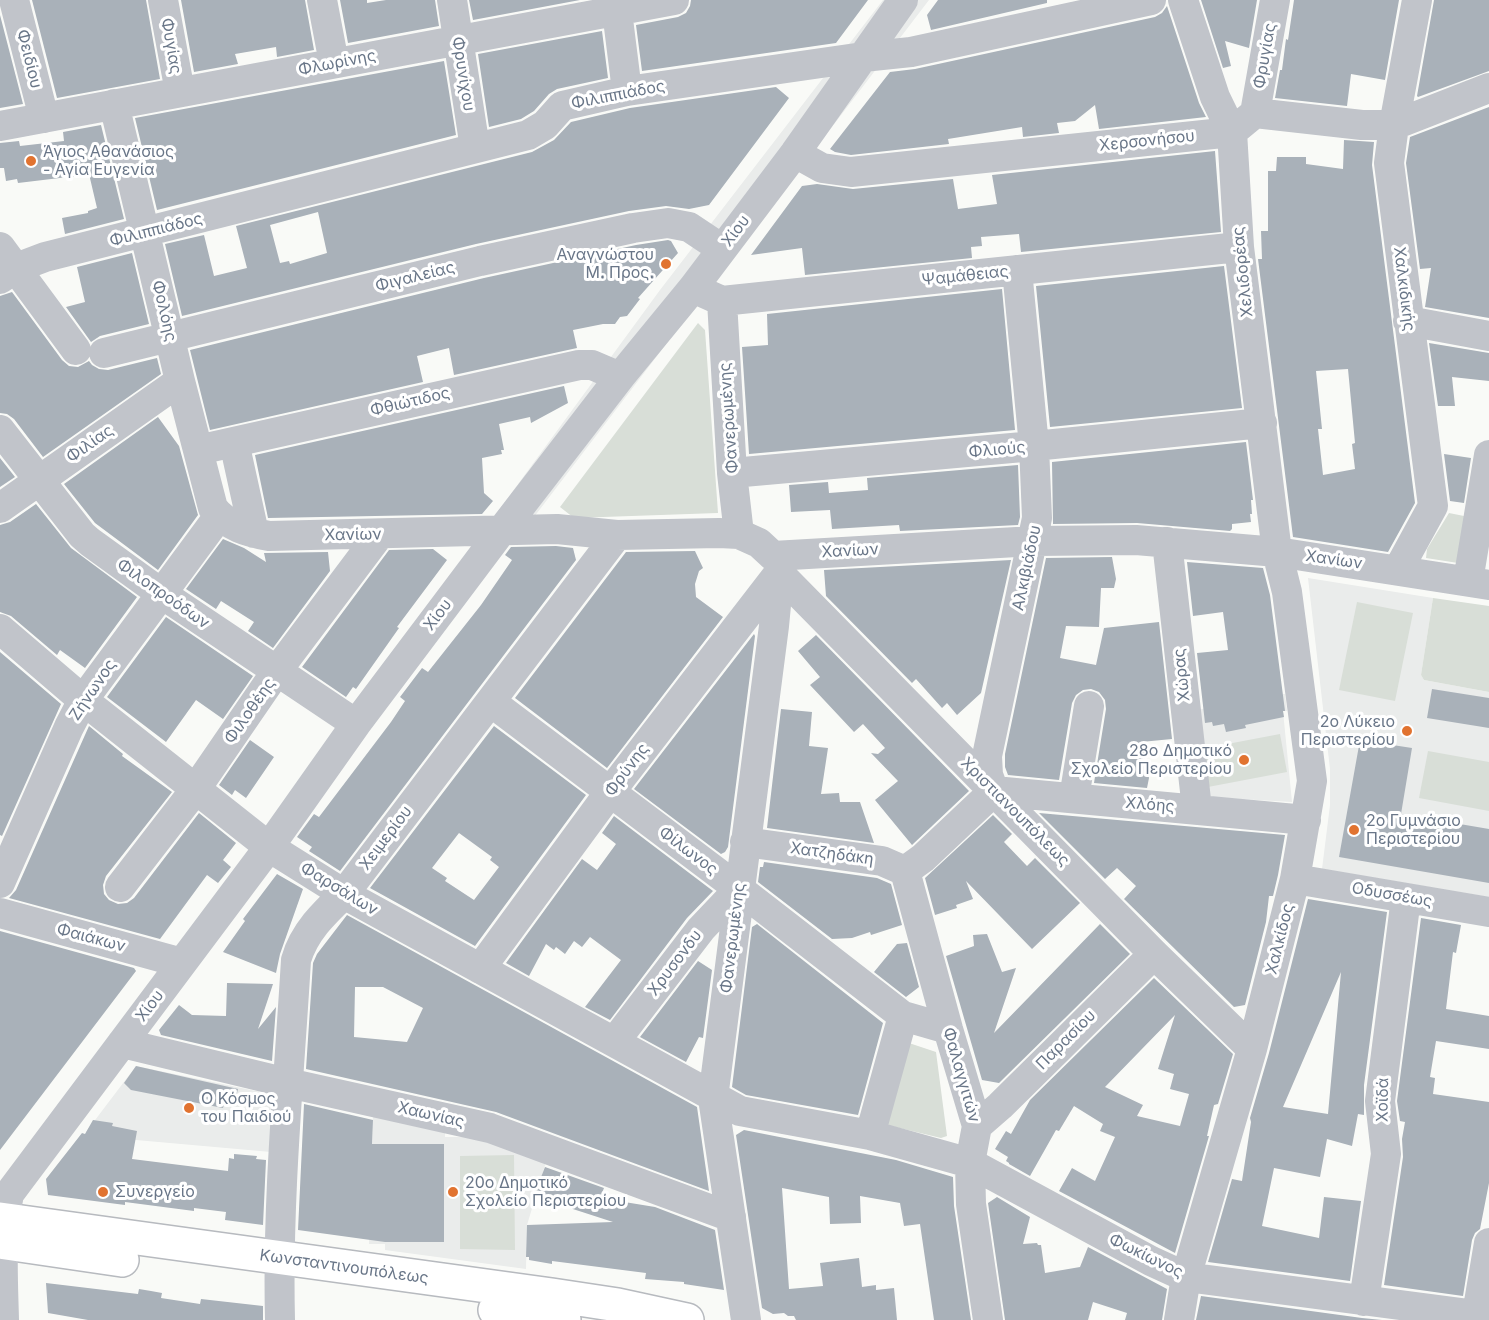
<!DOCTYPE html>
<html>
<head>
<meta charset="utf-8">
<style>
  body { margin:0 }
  canvas { display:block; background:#f9faf7 }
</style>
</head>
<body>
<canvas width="1489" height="1320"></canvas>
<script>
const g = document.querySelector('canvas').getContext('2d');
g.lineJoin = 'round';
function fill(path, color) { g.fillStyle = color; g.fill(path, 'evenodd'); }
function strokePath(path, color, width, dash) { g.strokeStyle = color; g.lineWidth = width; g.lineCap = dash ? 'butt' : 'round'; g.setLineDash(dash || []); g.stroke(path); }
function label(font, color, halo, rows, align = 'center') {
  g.font = font + ' Inter,sans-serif'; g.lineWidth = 6; g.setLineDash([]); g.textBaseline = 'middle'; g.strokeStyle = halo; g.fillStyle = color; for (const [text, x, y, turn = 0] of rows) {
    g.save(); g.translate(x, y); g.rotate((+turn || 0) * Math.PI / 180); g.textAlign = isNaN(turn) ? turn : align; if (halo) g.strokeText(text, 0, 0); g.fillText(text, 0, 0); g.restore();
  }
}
fill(new Path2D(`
  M883 0H929L534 517 491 521 660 290Z
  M1308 578 1433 598 1421 675 1424 680 1489 692V897L1322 869 1330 805V769Z
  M1281 692 1282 694H1285L1287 711H1283L1292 802 1206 797 1193 711Z
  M136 1066 275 1095 271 1152 136 1140 86 1132Z
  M373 1114 445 1131V1137H479L546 1162 527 1225 526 1269 385 1250V1244H369Z`), '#eaeceb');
fill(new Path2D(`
  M698 323 705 330 718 513 574 518 560 507Z
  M1449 513 1469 517 1458 563 1426 558 1427 549Z
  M1433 598 1489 606V692L1424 680 1421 675Z
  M1357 602 1413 613 1395 701 1339 690Z
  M1280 734 1287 772 1208 787 1201 749Z
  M1428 751 1489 762V811L1419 798Z
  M909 1043 936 1052 947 1136 941 1138 887 1125Z
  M514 1155 515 1250 460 1249V1156Z`), '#d8ded7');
fill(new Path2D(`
  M32 0H146L160 79 57 98Z
  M181 0H305L314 50 277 57 276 47 235 54 238 64 194 72Z
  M340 0H367V3L386 0H435L439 26 348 43Z
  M469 0H580L473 20Z
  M691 0H868L836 43 642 71 636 25 678 17 686 13 690 6Z
  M938 0H1047V3L931 30 927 15Z
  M1201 0H1257L1249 48 1225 41 1231 66 1223 68Z
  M1294 0H1399L1385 80 1351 74 1347 106 1275 98 1280 70H1282L1286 39 1288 40Z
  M1434 0H1489V71L1418 97 1417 96Z
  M1167 6 1199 103 1206 117 1099 129 1095 105 1075 121 1057 123 1059 133 1023 137 1022 127 948 139 949 144 851 155 835 152 830 149 890 72 915 69 1155 17 1162 13Z
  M0 15 23 104 0 108Z
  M602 31 608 78 557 89 549 94 534 111 521 119 489 127 478 54Z
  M444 61 456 135 157 210 135 118Z
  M776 87 789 98 709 205 689 209 666 206 629 211 476 244 182 316 165 244 204 235 214 276 247 268 236 226 532 152 554 140 571 122 630 108ZM318 212 327 253 290 264 289 261 280 263 270 225Z
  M1489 107V318L1425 307 1431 268 1420 269 1406 163 1410 137Z
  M101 125 124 219 65 234 62 218 88 213V211L97 208 89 174 68 178V177L18 183 17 179 6 181 4 168H0V143L19 141 20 146 64 141 63 132Z
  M1344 140 1374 142 1372 165 1415 503 1388 552 1293 537 1258 259H1262L1261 231H1268V171H1276L1277 157H1306V164L1343 169ZM1348 369 1355 443 1352 444 1355 469 1323 475 1318 429H1322L1316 371Z
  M1215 151 1221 232 1021 252 1019 234 981 237 982 246 971 247 972 258 805 275 802 248 751 255 802 186 817 184 853 189 953 179 958 209 997 204 992 175Z
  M668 240 671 241 678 253 638 298 640 299 627 316 620 317 615 324H603L573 330 577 348 454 375 449 348 417 356 423 382 210 430 190 350 484 278 636 245Z
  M132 253 149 324 100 336 91 342 66 307 85 302 77 267Z
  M1224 266 1242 408 1050 427 1036 286Z
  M1002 289 1015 430 749 454 742 347 768 345 767 314Z
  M12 292 62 360 69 366 78 367 89 361 92 365 99 369 108 370 157 358 161 374 43 457 14 419 7 414 0 413V296Z
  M1429 343 1489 353V381L1452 377 1455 406H1438Z
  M564 386 568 403 531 423 530 417 499 424 504 450H501L502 454 482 458 484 493 493 501 482 514 268 518 255 455Z
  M158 417 179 446 198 515 158 570 95 523 64 484Z
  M1246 442 1253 500H1251L1252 514H1250L1251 522 1232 524V529L1230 531 1137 523 1053 524 1052 462Z
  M1444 454 1471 458 1464 503 1450 501Z
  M0 458 15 477 0 487Z
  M1018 465 1020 517 1018 525 900 531 899 525 832 529 830 510 791 512 789 485 828 482 829 493 868 490 867 478Z
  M36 504 71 548 137 597 85 668 60 650 57 655 11 616 0 612V525L10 522Z
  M223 539 244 548 266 562 264 553 328 552 330 571 273 648 248 631 254 622 221 601 216 609 186 589Z
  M556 546 573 548 576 560 340 871 309 851 312 847 297 837 314 814 319 817 391 722 405 701 400 697 422 668 428 672 481 605 512 560 505 555 511 547Z
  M433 549 447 560 397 627 399 628 356 689 353 687 346 697 302 667 389 550Z
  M695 551 703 568 699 571 695 584 696 597 723 617 607 768 515 698 626 552Z
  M1112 557 1116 579 1114 588H1101L1099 627 1066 626 1060 658 1096 665 1104 628 1159 622 1172 739 1141 742 1149 778 1147 788 1094 783 1106 709 1105 700 1099 692 1091 689 1083 690 1076 695 1072 703 1059 780 1008 775 1005 767V754L1046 558Z
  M1011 560 981 693 957 715 947 703 942 708 916 679 912 683 826 596 824 570Z
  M1187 562 1263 568 1270 595 1285 711H1283L1284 717 1245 725 1246 728 1226 732 1224 724 1213 726 1212 722 1205 723 1197 653 1228 650 1223 612 1193 616Z
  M166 617 253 676 223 719 196 700 166 742 107 697Z
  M754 634 755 636 728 847 725 852 721 854 634 789Z
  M816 635 969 791 912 845 875 800 898 781 871 753 878 754 885 748 863 724 854 732 810 685 820 677 798 651Z
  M0 652 61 704 2 836 0 835Z
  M1432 689 1489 698V728L1427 718Z
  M781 709 812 712 809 746 828 748 821 794 839 793 840 802H860L874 843 767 828Z
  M89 726 123 754 122 756 172 792 106 876 103 885 104 894 109 900 118 904 127 903 134 898 199 813 236 843 223 860 231 867 218 883 207 875 160 939 9 898 16 890Z
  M494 726 586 795 475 946 370 888ZM459 833 492 857 490 860 499 867 474 900 445 881 447 878 432 868Z
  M250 740 274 757 246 798 235 790 232 795 219 785Z
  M1360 740 1412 748 1401 814 1489 829V883L1339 857Z
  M1039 813 1285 835 1278 875 1273 896H1269L1266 922 1245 1005 1234 1007 1124 899 1136 886 1117 868 1105 879Z
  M993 815 1012 834 1004 842 1027 866 1035 858 1080 903 1032 949 966 881 973 899 956 905 957 908 935 915 925 878Z
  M614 816 713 891 687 918 610 1020 585 1007 621 960 590 937 582 947 574 941 565 954 556 947 554 950 546 944 529 976 506 963 582 859 597 870 616 844 602 833Z
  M764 862 877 878 891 884 902 925 871 935 870 932 852 938 832 939 758 882 760 867H763Z
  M277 874 303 889 280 954 276 973 223 952 245 921 243 919Z
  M1308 899 1387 912 1364 1085V1115L1358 1114 1352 1146 1327 1139 1320 1177 1274 1168 1262 1226 1319 1238 1324 1197 1361 1201 1350 1281 1208 1262 1232 1179 1242 1181 1251 1122 1250 1118 1269 1053ZM1341 972 1328 1114 1283 1107Z
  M347 915 697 1107 709 1191 496 1112 306 1069 313 963 317 954ZM355 987H383L423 1008 407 1042 354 1037Z
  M1421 918 1461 925 1456 953 1453 952 1446 1009 1489 1016V1049L1436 1041 1430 1077 1435 1078 1433 1094 1489 1102V1183L1480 1229 1475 1233 1472 1240 1463 1296 1384 1285 1403 1157 1402 1139 1405 1122 1400 1121 1397 1101Z
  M757 924 883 1023 858 1115 746 1095 732 1087 752 927Z
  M1100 924 1130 954 999 1083 982 1080 946 956 974 946 973 935 987 934 1002 972 1016 968 994 1033Z
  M0 931 134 968 136 971 0 1150Z
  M907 943 919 987 906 997 874 972 897 944Z
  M698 961 712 970 703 1038 699 1037 686 1062 640 1037Z
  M1154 978 1233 1054 1218 1104 1214 1105 1207 1136H1209L1175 1253 1059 1191 1072 1168 1095 1181 1115 1137 1100 1131 1103 1124 1074 1106 1059 1131 1056 1130 1030 1176 1009 1164V1163L1006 1161 1008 1157 995 1149 1006 1131 1011 1134 1030 1100ZM1175 1015 1158 1069 1174 1074 1170 1089 1189 1094 1180 1126 1137 1116 1143 1105 1105 1087Z
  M227 983 273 984 258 1029 276 1007 272 1061 161 1035 159 1030 179 1005 192 1015 226 1016Z
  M136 1066 238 1089 234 1106 224 1104 223 1108 131 1090 124 1083Z
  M304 1104 373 1120 372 1144H444V1242H385L298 1230Z
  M93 1120 113 1123 112 1126 137 1131 132 1159 228 1171 229 1158 234 1159V1154L257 1156 256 1159 266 1160 263 1225 225 1220 226 1212 194 1208V1211L125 1202V1205L48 1195 46 1179 82 1133 85 1134Z
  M744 1130 896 1160 953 1177 954 1206 971 1320H934L920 1224 904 1226 900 1203 860 1196 861 1223 830 1224 829 1197 782 1188 789 1289 823 1286 820 1263 859 1258 862 1287 876 1285V1290L894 1288 897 1320H796L794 1316H788L784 1313 773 1314 762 1308 736 1135Z
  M545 1167 604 1188 600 1198 655 1207 715 1230 724 1290 684 1284V1282L645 1279 646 1273 552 1261V1264L529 1260V1257H526L527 1225 613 1222 542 1199 544 1192 536 1190Z
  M997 1197 1030 1217 1023 1244 1037 1243 1038 1245H1041L1045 1273 1080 1267 1088 1247 1167 1289 1162 1320H1125L1127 1313 1093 1302 1088 1320H1005L988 1203Z
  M46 1283 138 1294 139 1289 151 1291 162 1293 161 1298 200 1304 201 1299 263 1306V1320H88L48 1313Z
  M1201 1296 1362 1318 1382 1320H1196Z`), '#a9b1b9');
const major = new Path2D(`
  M0 1219 552 1295 618 1305 687 1320
  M0 1242 122 1260
  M495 1310 564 1320`);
strokePath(major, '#b7babf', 36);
strokePath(new Path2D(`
  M14 0 44 118
  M163 0 180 92
  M322 0 334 63
  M452 0 475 148
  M617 11 627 91
  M114 104 180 381 213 508C228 527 248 532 269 536L557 529 617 535 719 533 739 534 759 543 773 556 1034 541 1136 540 1277 552 1489 585
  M1255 113 1275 0
  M0 126 674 0
  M795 153 822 168 851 172 1232 132 1255 113 1362 125H1394L1489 88
  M0 247 76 350
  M0 279 16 268 45 257 528 135 545 125 562 106 627 91 863 57 911 52 1151 0
  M693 288 722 301 1239 247
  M722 301 732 473 739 534
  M1408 321 1489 336
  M104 353 480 261 633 228 668 223 689 227 722 249
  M0 430 82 535 90 542 162 594 356 724
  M234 442 254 533
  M198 450 579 365H592L620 377
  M732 473 1034 446 1262 423
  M0 508 180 381
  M1167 542 1197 809
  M1398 570 1433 506 1389 163 1394 125 1417 0
  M1468 581 1489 455
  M0 629 83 700 269 847 344 894 740 1111 870 1135 970 1163 1151 1261 1186 1277 1477 1315 1489 1314
  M491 702 739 889 903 1016 948 1029
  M994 791 988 775 987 756 1037 518 1034 446 1017 270
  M994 791 1306 820
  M1074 798 1089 706
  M745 842 882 861 905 871 923 858 994 791
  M905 871 948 1029 977 1126 970 1163 971 1204 988 1320
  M1295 879 1489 912
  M0 883 69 727 83 700 219 516
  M120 887 195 790 276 672 379 535
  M0 913 182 963
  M480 969 610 792 779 573 1154 954 1252 1049
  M615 1041 701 929 739 889
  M122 1043 288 1083 490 1128 731 1217
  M977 1126 1000 1106 1154 954
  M870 1135 903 1016
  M1364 1301 1386 1154 1380 1101 1406 898
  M4 1320C3 1278 0 1236 9 1194L269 847 356 724 502 530 620 377 693 288 795 153 903 0
  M280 1320C277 1200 289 1079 296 960 304 932 324 913 344 894L617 535
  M746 1320 713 1098 774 626 779 573
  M1179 1320 1186 1277 1252 1049 1295 879 1312 781 1287 592 1277 552 1239 247 1232 132 1215 97 1183 0
  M1476 1320 1489 1243`), '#c1c4ca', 30);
strokePath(major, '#fff', 33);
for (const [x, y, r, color] of [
  [31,161,6,"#e17330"],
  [666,264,6,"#e17330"],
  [1407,731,6,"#e17330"],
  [1244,760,6,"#e17330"],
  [1354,830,6,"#e17330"],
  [189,1108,6,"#e17330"],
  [103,1192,6,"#e17330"],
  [453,1192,6,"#e17330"]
]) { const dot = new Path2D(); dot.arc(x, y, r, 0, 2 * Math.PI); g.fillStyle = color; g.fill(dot); strokePath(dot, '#fff', 2); }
label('16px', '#697688', '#fff', [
  ["Φυγίας",171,46,80],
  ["Φρυγίας",1265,56,-80],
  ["Φειδίου",29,59,76],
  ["Φλωρίνης",337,63,-11],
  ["Φρυνίχου",463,74,81],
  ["Φιλιππιάδος",618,95,-11],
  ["Χερσονήσου",1147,141,-6],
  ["Φιλιππιάδος",156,230,-14],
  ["Χίου",736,231,-53],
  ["Χελιδορέας",1243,272,-96],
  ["Ψαμάθειας",965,276,-6],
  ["Φιγαλείας",415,277,-14],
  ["Χαλκιδικής",1404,289,83],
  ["Φολόης",164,311,77],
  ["Φθιώτιδος",410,402,-13],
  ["Φανερωμένης",729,418,-94],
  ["Φιλίας",90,444,-35],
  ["Φλιούς",997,450,-5],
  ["Χανίων",353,535,-1],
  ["Χανίων",850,551,-3],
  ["Χανίων",1334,560,8],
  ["Αλκιβιάδου",1027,568,-78],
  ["Φιλοπροόδων",163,594,35],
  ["Χίου",438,615,-53],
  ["Χώρας",1182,675,-96],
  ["Ζήνωνος",93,690,-56],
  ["Φιλοθέης",250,711,-55],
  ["Φρύνης",627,770,-53],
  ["Χλόης",1150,805,5],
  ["Χριστιανουπόλεως",1015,812,45],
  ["Χειμερίου",386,838,-53],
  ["Φίλωνος",688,851,37],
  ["Χατζηδάκη",832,854,8],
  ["Φαρσάλων",339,889,31],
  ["Οδυσσέως",1392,895,10],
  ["Φαιάκων",91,938,15],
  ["Φανερωμένης",733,938,-83],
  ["Χαλκίδος",1280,939,-76],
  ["Χρυσονδυ",675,963,-53],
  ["Χίου",150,1006,-53],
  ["Παρασίου",1066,1040,-45],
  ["Φαλαγγιτών",961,1075,74],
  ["Χοϊδά",1383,1100,-89],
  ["Χαωνίας",431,1115,13],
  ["Φωκίωνος",1146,1256,26],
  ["Κωνσταντινουπόλεως",344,1267,8]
]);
label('16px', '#697688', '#fff', [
  ["Άγιος Αθανάσιος",43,152],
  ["- Αγία Ευγενία",43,170],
  ["Αναγνώστου",654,255,"right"],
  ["Μ. Προς.",654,273,"right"],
  ["2ο Λύκειο",1395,722,"right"],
  ["Περιστερίου",1395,740,"right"],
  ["28ο Δημοτικό",1232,751,"right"],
  ["Σχολείο Περιστερίου",1232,769,"right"],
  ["2ο Γυμνάσιο",1366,821],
  ["Περιστερίου",1366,839],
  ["Ο Κόσμος",201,1099],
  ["του Παιδιού",201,1117],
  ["20ο Δημοτικό",465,1183],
  ["Σχολείο Περιστερίου",465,1201],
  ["Συνεργείο",115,1192]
], 'left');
</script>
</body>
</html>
